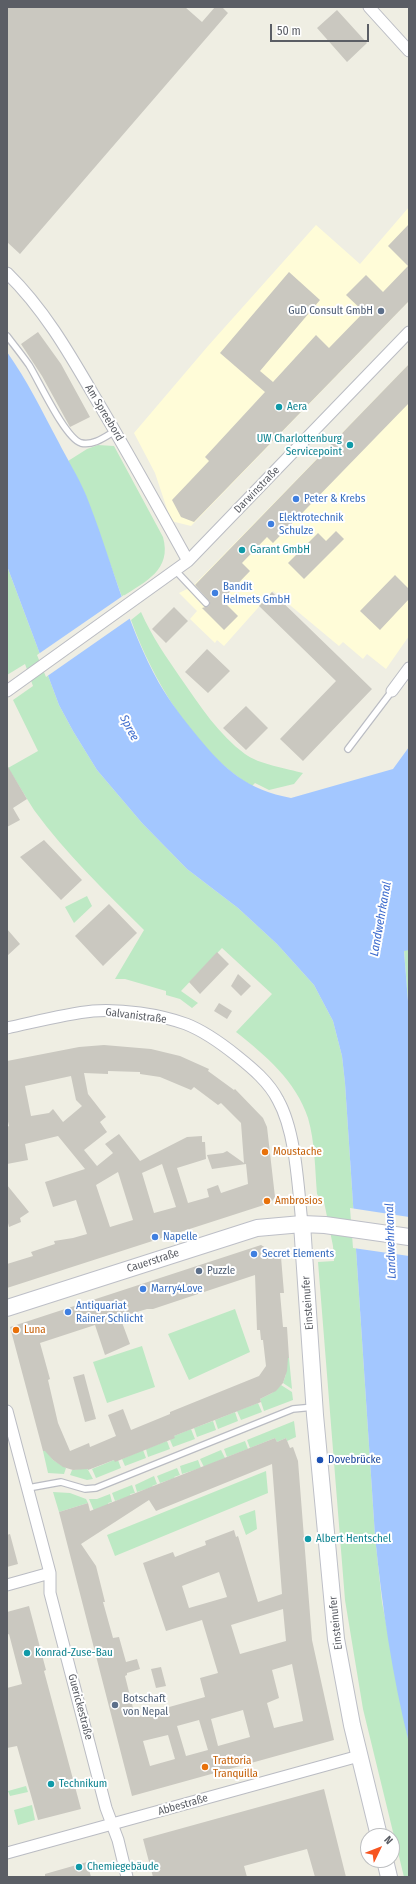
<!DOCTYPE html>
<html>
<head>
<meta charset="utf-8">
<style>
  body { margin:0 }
  #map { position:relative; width:416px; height:1884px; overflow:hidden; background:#efeee3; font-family:"Fira Sans Condensed",sans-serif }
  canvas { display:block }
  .frame { position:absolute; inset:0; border:8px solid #5b5e65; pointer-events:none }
  .north { position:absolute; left:360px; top:1828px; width:40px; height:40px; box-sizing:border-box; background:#fff; border:1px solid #bdbfc1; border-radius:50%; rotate:47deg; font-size:11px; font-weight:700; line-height:16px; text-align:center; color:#5b5e65 }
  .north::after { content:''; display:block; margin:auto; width:14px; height:18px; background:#f75520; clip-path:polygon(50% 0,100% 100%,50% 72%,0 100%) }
  .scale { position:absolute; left:270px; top:24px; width:99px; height:18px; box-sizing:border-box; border:2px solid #5b5e65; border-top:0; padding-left:5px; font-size:12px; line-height:14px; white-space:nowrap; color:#5b5e65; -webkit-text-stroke:3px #fff; paint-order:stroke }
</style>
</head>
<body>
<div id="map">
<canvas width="416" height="1884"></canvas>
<div class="frame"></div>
<div class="north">N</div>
<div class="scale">50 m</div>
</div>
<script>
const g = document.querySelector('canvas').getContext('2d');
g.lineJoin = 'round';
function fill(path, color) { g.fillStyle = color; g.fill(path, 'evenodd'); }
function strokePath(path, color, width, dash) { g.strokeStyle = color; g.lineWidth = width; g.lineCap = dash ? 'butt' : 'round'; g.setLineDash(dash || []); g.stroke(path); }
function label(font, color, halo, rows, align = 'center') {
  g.font = font + ' "Fira Sans Condensed",sans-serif'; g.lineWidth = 4; g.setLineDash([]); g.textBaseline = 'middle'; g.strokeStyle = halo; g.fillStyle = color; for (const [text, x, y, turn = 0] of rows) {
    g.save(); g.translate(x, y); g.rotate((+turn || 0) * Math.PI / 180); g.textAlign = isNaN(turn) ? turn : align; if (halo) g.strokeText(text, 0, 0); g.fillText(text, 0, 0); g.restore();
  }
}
fill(new Path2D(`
  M409 207V301L191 526 171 521 155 473 134 433 208 346 316 225 360 264Z
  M409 364V636L386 669 367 654 363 659 343 642 339 646 273 591 224 646 217 640 215 643 190 619 197 611 179 593 193 586Z`), '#fffcd8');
fill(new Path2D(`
  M98 445 114 446 163 537C172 570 146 581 122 597L85 494 68 461 87 449Z
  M7 566 59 705 73 731 97 770 142 823 187 869 238 908 277 944 314 985 333 1021 342 1056 345 1083 375 1536 382 1602 409 1743V1877H404L363 1709 345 1600 318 1262 334 1261 333 1246 323 1197H319L317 1194C315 1169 315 1142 308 1118 296 1081 265 1055 236 1032L272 994 222 948 181 991 198 1003 192 1008 180 999 166 995V991L125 979H115L144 930C106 892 66 854 34 810 25 796 17 782 8 768L38 751 13 700 33 686 25 664 7 675Z
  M141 612C152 637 167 658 182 680 200 706 219 735 245 754 258 764 288 769 303 773L294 784 269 790 255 783 252 786C196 754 152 679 131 620Z
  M87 896 92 906 74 923 65 907Z
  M404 950H409V1014Z
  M235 1309 250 1352 189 1380 168 1334Z
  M142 1346 155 1387 107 1403 93 1362Z
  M286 1358H289L292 1389 283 1383 286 1374Z
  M281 1385 292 1392 293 1400 264 1411 260 1399 272 1393Z
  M258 1403 262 1412 241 1420 237 1411Z
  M235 1412 238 1421 218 1429 215 1420Z
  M213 1421 216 1430 197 1437 194 1428Z
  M294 1421 296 1437 287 1441 286 1438 277 1442 275 1438 250 1448 247 1440Z
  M191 1429 195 1439 173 1447 170 1440 174 1436Z
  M167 1441 170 1449 148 1457 146 1449Z
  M245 1441 248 1449 227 1457 224 1449Z
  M46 1450 53 1460 66 1468 64 1474 48 1473 43 1451Z
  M143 1450 146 1458 125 1466 122 1459Z
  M221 1450 225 1458 204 1467 200 1459Z
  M114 1460H118L121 1468 96 1478 92 1469Z
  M198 1460 201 1468 182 1474 180 1466Z
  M87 1468 93 1479 87 1480 70 1475 72 1470Z
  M177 1468 180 1475 174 1477 175 1478 160 1483 157 1476Z
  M266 1471 268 1493 115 1556 107 1535Z
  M154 1476 157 1484 152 1486 153 1487 137 1492 135 1485Z
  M132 1485 135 1493 130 1494 131 1496 115 1501 112 1493Z
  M53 1492 70 1493 86 1499 88 1503 59 1512Z
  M110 1494 112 1502 108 1503 109 1505 94 1511 89 1499H97Z
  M255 1510 257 1529 246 1535 239 1516Z
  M26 1786 28 1792 10 1796 8 1791Z
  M32 1805 35 1820 18 1825 14 1810Z`), '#bde9c4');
fill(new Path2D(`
  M7 352C27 380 42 411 58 441 67 459 78 476 86 495 111 557 126 624 159 683 170 702 184 720 198 737 225 770 248 790 291 798L393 769 409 747V950L404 951 409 1014V1743C392 1675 382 1606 375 1536L345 1083 342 1056 333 1021 314 985 277 944 238 908 187 869 142 823 97 770 73 731 59 705 7 566Z`), '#a3c7ff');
fill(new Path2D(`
  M124 595 132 617 46 677 37 655Z
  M350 1208 409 1217V1256L353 1248Z`), '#efeee3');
fill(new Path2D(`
  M7 7H185L202 22 215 7H222L228 13 20 254 7 242Z
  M337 10 367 43 347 62 317 28Z
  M409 224V301L194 522 181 517 172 500 209 461 205 457 265 392 220 353 289 272 320 300 260 371 273 382 316 335 329 348 364 312 346 295 366 275 383 292 408 266 388 246Z
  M38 332 61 364 90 417 70 427 42 376 21 344Z
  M409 364V403L273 543 267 537 242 563 250 571 222 600 238 616 224 630 202 608 209 606 210 602 195 585Z
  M336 531 344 539 304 579 288 563 318 533 326 541Z
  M395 575 409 589V599L380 630 360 611Z
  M272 592 372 689 303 761 280 739 336 681 259 606Z
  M174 607 188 621 166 643 152 629Z
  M207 649 230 671 208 693 185 672Z
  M246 706 268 728 246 750 223 728Z
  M7 765 27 799 13 808 20 820 7 827Z
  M44 840 82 880 61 900 20 857Z
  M109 904 137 933 103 966 75 936Z
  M7 929 20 944 7 956Z
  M217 952 229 964 200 994 189 982Z
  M238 974 251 986 241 996 231 986Z
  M219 1003 232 1011 227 1019 214 1011Z
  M104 1045 151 1049 180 1056 209 1069 208 1071 234 1090 235 1089 263 1118 267 1127 275 1197 272 1201 267 1204 7 1288V1264L33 1256 31 1252 55 1244 54 1241 73 1238 87 1234 76 1200 53 1207 45 1182 85 1169 58 1136 25 1144 28 1160 7 1164V1127L9 1126 7 1117V1061L79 1047ZM108 1071 140 1072V1074L160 1077 191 1090 194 1087 218 1105 221 1103 241 1123 244 1163 227 1151 223 1153 207 1155 212 1169 246 1164 248 1184 221 1193 218 1185 207 1189 209 1197 188 1203 177 1168 206 1159 205 1142H202V1136L187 1137 140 1161 119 1134 105 1144 113 1153 97 1166 84 1150 107 1132 100 1122 106 1117 88 1094 84 1073 108 1074ZM71 1076 76 1100 82 1106 63 1122 53 1109 49 1113 31 1116 25 1086ZM162 1164 176 1207 154 1213 142 1173ZM118 1172 133 1220 110 1227 96 1185Z
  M7 1185 29 1212 20 1218 21 1222 9 1227 7 1219Z
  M261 1245 281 1257 284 1293H280L283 1327H287L289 1358H288L287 1371 283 1383 276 1391 260 1399 261 1402 174 1436 175 1438 115 1462 114 1460 88 1470V1469L73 1470 63 1467 53 1460 45 1451H43L10 1327ZM255 1275 257 1330H260L261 1340H263L266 1366 259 1376 170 1412V1414L131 1430 123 1409 108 1415 116 1436 90 1447 89 1443 70 1451 58 1423 48 1380 50 1379 40 1343 95 1325 105 1355 130 1344 120 1317 147 1309H153Z
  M84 1374 96 1419 85 1422 73 1377Z
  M275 1438 277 1442 286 1438 290 1448 293 1447 298 1461 312 1640 334 1740 132 1796 59 1512 88 1503 90 1511ZM272 1464 282 1594 258 1602 238 1536 236 1537 234 1530 205 1541 206 1545 190 1551 175 1557 173 1552 143 1563 166 1631 202 1620 218 1673 200 1678 205 1697 137 1716 136 1712H134L125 1676 127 1675V1673L140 1669 137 1659 126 1662 119 1637 113 1638 103 1602H105L96 1566 81 1544 149 1500 156 1511ZM219 1572 227 1597 189 1608 182 1586ZM283 1609 286 1641 240 1654 231 1625ZM292 1664 303 1721 274 1728 267 1703 279 1698 272 1670ZM243 1710 250 1737 218 1746 211 1719ZM199 1720 208 1750 186 1756 177 1726ZM168 1735 175 1759 150 1766 143 1741Z
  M10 1534 18 1564 7 1567V1535Z
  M29 1606 46 1670 44 1671 81 1809 38 1820 17 1746 7 1748V1688L22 1684 9 1634 7 1635V1612Z
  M161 1667 166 1686 156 1688 151 1669Z
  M324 1789 346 1877H315L307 1849 244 1866 247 1877H153L143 1839Z
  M87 1862 91 1877H45V1874Z`), '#cac8c0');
const lane = new Path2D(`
  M7 336C14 345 22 355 29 365 39 381 65 438 81 443 93 446 105 437 115 431
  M176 571 206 603
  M348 749 392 691
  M28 1488 61 1482 85 1489 96 1488 293 1409 314 1407`);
const street = new Path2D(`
  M369 7 409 51
  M7 273C43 308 68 351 93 394 126 449 157 505 188 561
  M7 691 188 561 409 332
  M392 691 409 668
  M7 1028C35 1022 64 1014 93 1011 122 1009 158 1014 186 1024 204 1031 222 1044 237 1056 252 1068 269 1082 278 1100 296 1132 298 1187 302 1224
  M7 1411 50 1573V1593L106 1808 118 1840 127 1877
  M7 1585 50 1573
  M7 1853 359 1756`);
const secondary = new Path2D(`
  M302 1224 315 1415 336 1639 352 1725 379 1836
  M7 1308 257 1228 302 1224 325 1225 409 1237
  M385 1860 389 1877`);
strokePath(lane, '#babcc3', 8);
strokePath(street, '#babcc3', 13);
strokePath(secondary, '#bdbfc7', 18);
strokePath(lane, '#fff', 5.5);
strokePath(street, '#fff', 11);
strokePath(secondary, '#fff', 16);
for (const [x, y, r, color] of [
  [381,311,4,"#5c6f8a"],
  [279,407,4,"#0f9aa8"],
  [350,445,4,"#0f9aa8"],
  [296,499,4,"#3f7fe0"],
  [271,524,4,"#3f7fe0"],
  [242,550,4,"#0f9aa8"],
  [215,593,4,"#3f7fe0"],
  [265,1152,4,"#e8710a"],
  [267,1201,4,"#e8710a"],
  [155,1237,4,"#3f7fe0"],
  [254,1254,4,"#3f7fe0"],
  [199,1271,4,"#5c6f8a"],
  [143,1289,4,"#3f7fe0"],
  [68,1312,4,"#3f7fe0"],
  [16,1330,4,"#e8710a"],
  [320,1460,4,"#1a4fb4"],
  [308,1539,4,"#0f9aa8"],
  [27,1653,4,"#0f9aa8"],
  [115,1705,4,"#5c6f8a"],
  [205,1767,4,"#e8710a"],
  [51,1784,4,"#0f9aa8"],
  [79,1867,4,"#0f9aa8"]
]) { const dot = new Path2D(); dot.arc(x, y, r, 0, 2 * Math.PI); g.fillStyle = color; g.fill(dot); strokePath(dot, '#fff', 1.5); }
label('11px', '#4e5e75', '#fff', [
  ["GuD Consult GmbH",373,311,"right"],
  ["Puzzle",207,1271],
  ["Botschaft",123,1699],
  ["von Nepal",123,1712]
], 'left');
label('11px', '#0d838f', '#fff', [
  ["Aera",287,407],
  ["UW Charlottenburg",342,439,"right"],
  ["Servicepoint",342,452,"right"],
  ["Garant GmbH",250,550],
  ["Albert Hentschel",316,1539],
  ["Konrad-Zuse-Bau",35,1653],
  ["Technikum",59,1784],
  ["Chemiegebäude",87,1867]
], 'left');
label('11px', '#5b5e65', '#fff', [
  ["Am Spreebord",104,413,59],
  ["Darwinstraße",257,490,-46],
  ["Galvanistraße",136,1016,7],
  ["Cauerstraße",153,1261,-18],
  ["Einsteinufer",308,1303,-94],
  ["Einsteinufer",336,1623,-96],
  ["Guerickestraße",80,1707,75],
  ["Abbestraße",183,1805,-16]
]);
label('11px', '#366cbe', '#fff', [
  ["Peter & Krebs",304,499],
  ["Elektrotechnik",279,518],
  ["Schulze",279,531],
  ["Bandit",223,587],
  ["Helmets GmbH",223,600],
  ["Napelle",163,1237],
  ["Secret Elements",262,1254],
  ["Marry4Love",151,1289],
  ["Antiquariat",76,1306],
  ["Rainer Schlicht",76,1319]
], 'left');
label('11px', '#c56008', '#fff', [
  ["Moustache",273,1152],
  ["Ambrosios",275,1201],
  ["Luna",24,1330],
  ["Trattoria",213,1761],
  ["Tranquilla",213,1774]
], 'left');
label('11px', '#164399', '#fff', [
  ["Dovebrücke",328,1460]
], 'left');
label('italic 12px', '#3b6acd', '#fff', [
  ["Spree",129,728,62],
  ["Landwehrkanal",381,919,-80],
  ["Landwehrkanal",391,1241,-92]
]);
</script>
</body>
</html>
